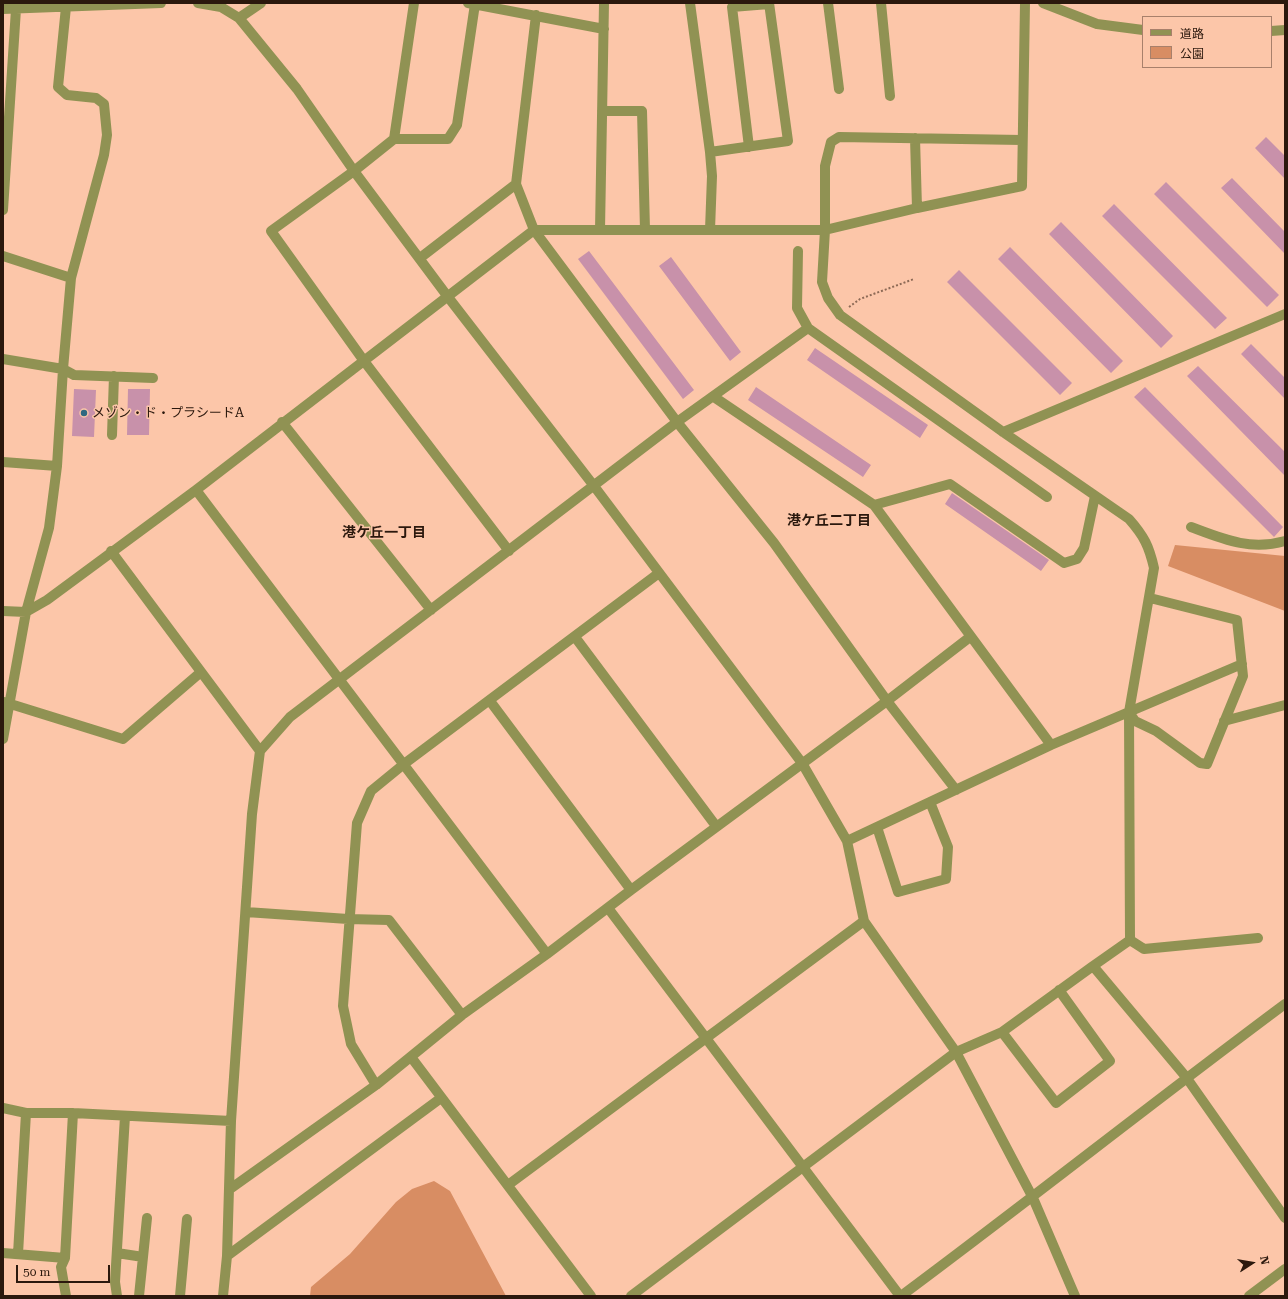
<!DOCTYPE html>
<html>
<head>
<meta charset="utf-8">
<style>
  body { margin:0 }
  #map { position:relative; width:1288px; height:1299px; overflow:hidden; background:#fcc6a9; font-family:"Roboto Serif","Noto Sans JP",serif }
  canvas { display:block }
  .frame { position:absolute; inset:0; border:4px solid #2b180d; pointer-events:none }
  .legend { position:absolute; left:1142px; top:16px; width:130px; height:52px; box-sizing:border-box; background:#fcc6a9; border:1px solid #a8806b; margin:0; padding:5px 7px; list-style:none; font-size:12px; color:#2b180d }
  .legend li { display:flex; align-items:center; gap:8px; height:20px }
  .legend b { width:20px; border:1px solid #a8806b }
  .north { position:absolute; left:1232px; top:1243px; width:40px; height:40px; -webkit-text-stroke:3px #fcc6a9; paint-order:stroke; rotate:78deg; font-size:11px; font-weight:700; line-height:16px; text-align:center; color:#2b180d }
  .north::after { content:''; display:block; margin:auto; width:14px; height:18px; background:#2b180d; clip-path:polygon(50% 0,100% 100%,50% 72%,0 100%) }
  .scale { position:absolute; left:16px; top:1265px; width:94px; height:18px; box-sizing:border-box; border:2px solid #2b180d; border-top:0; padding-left:5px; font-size:12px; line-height:14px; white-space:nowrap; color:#2b180d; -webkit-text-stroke:3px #fcc6a9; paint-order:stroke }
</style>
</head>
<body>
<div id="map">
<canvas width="1288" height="1299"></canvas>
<div class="frame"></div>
<ul class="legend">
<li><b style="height:5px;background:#909253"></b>道路</li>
<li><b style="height:11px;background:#d88d63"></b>公園</li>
</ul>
<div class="north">N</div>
<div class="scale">50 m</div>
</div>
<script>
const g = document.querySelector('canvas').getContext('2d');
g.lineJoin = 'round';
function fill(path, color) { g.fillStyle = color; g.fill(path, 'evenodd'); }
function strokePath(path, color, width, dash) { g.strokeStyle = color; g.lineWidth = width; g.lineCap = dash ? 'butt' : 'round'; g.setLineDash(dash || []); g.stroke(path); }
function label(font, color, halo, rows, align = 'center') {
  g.font = font + ' "Roboto Serif","Noto Sans JP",serif'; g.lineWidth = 3; g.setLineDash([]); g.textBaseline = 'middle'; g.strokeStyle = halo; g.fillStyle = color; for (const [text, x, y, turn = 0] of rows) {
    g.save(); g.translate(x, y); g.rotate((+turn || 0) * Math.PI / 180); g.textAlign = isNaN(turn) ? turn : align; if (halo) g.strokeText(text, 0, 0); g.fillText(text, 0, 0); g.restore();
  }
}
fill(new Path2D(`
  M1175 545 1285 556V611L1168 566Z
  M434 1181 450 1191 506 1296H310L311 1287 350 1254 396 1202 412 1189Z`), '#d88d63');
fill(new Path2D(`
  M1266 137 1285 156V179L1255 148Z
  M1232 178 1285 232V254L1221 188Z
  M1166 182 1279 295 1267 307 1154 194Z
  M1114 204 1227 318 1215 329 1102 216Z
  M1061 222 1173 336 1161 348 1049 234Z
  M1010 247 1123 361 1111 373 998 259Z
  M589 251 694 390 683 399 578 259Z
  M671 257 741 352 730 361 659 266Z
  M959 270 1072 383 1060 395 947 282Z
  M1251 344 1285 378V399L1241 354Z
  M815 348 928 425 920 438 807 360Z
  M1198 366 1285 452V476L1187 376Z
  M756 387 871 465 863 477 748 400Z
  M1145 387 1283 527 1274 537 1134 397Z
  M74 389 96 390 94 437 72 436Z
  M128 389H150L149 435H127Z
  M952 493 1049 560 1041 571 945 504Z`), '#c891aa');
strokePath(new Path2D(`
  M849 307 860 299 914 279`), '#8d6a56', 2, [2, 2]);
strokePath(new Path2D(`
  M198 3 221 7 239 18 297 89 354 171 448 297 594 486 802 763 847 841 864 921 956 1052 1033 1198 1075 1296
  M414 3 394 139 354 171 271 231 364 361 509 551
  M468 3 604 29
  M690 3 710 152 712 176 710 230
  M828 3 839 89
  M881 3 890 96
  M1043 3 1097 24 1143 30
  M3 9 161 3
  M536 15 516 184 534 230 677 422 774 543 887 701 956 790
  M239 18 261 3
  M1271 31 1285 30
  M602 111H642L645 230
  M915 138 917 208
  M394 139H448L457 125 475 4
  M1022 140 839 137 831 142 825 166V230L822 282 828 298 840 315 1003 432 1129 519C1144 536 1149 546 1154 568L1129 712 1130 940 1093 966
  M749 147 732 7 769 4
  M710 152 788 141 769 3
  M3 210 16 9
  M600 230 604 3
  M798 251 797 308 808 328 1047 497
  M3 256 71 278
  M420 258 516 184
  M3 359 63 369 74 375 153 378
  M714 397 874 505 1051 745
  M282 422 431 610
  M1003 432 1285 314
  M112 435 114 376
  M3 462 57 466
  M196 490 547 954
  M874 505 950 484 1064 563 1077 559 1084 548 1095 496
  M1191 527C1223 539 1250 551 1285 541
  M111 551 260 751
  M3 611 26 612 47 600 196 490 534 230H825L917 208 1022 186 1025 3
  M575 637 716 826
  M490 701 631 890
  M4 702 123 739 201 672
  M1129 712 1135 721 1156 731 1200 763 1207 764 1243 676 1237 620 1150 598
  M1224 721 1285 705
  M3 739 26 612 49 528 57 466 63 369 71 278 104 155 107 135 104 104 96 98 67 95 58 87 66 7
  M877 827 898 892 946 879 948 847 930 802
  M847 841 1051 745 1242 664
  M608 908 900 1296
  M246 912 348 919 389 920 462 1015
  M1130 940 1144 949 1258 938
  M1002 1032 1056 1103 1110 1061 1059 990
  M411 1057 591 1296
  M376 1085 351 1044 343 1006 357 823 371 791 404 764 659 573
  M3 1108 26 1113H73L231 1121
  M508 1185 864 921
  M230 1189 376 1085 462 1015 547 954 631 890 887 701 970 637
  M3 1253 65 1258 73 1113
  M117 1253 143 1257
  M18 1254 26 1113
  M227 1256 441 1098
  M65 1258 61 1267 66 1296
  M117 1296 115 1282 125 1116
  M139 1296 147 1218
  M180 1296 187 1219
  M223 1296 227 1256 231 1121 252 814 260 751 290 717 677 422 808 328
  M631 1296 956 1052 1002 1032 1093 966 1186 1077 1285 1218
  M901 1296C1030 1200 1156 1100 1285 1004
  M1249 1296 1285 1269`), '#909253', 10);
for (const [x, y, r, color] of [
  [84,413,4,"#2f6881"]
]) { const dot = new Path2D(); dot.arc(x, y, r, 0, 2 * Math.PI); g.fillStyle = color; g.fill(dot); strokePath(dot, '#fcc6a9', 1.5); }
label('13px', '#2b180d', '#fcc6a9', [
  ["メゾン・ド・プラシードA",92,413]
], 'left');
label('bold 14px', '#2b180d', '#fcc6a9', [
  ["港ケ丘二丁目",829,521],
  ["港ケ丘一丁目",384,533]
]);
</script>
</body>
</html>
